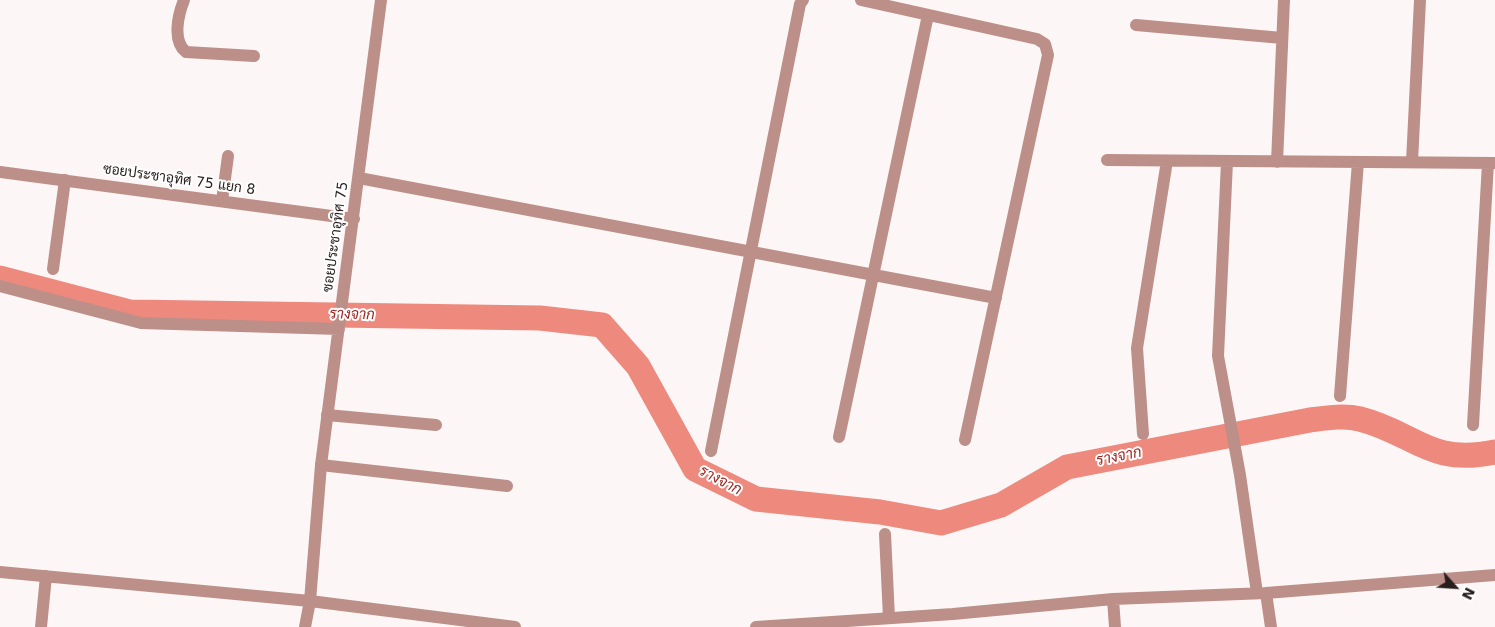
<!DOCTYPE html>
<html>
<head>
<meta charset="utf-8">
<style>
  body { margin:0 }
  #map { position:relative; width:1495px; height:627px; overflow:hidden; background:#fcf7f6; font-family:"DejaVu Sans",sans-serif }
  canvas { display:block }
  .north { position:absolute; left:1430px; top:562px; width:50px; height:50px; -webkit-text-stroke:4px #fff; paint-order:stroke; rotate:116deg; font-size:14px; font-weight:700; line-height:20px; text-align:center; color:#271e1d }
  .north::after { content:''; display:block; margin:auto; width:18px; height:22px; background:#271e1d; clip-path:polygon(50% 0,100% 100%,50% 72%,0 100%) }
</style>
</head>
<body>
<div id="map">
<canvas width="1495" height="627"></canvas>
<div class="north">N</div>
</div>
<script>
const g = document.querySelector('canvas').getContext('2d');
g.lineJoin = 'round';
function strokePath(path, color, width, dash) { g.strokeStyle = color; g.lineWidth = width; g.lineCap = dash ? 'butt' : 'round'; g.setLineDash(dash || []); g.stroke(path); }
function label(font, color, halo, rows, align = 'center') {
  g.font = font + ' "DejaVu Sans",Sarabun,sans-serif'; g.lineWidth = 4; g.setLineDash([]); g.textBaseline = 'middle'; g.strokeStyle = halo; g.fillStyle = color; for (const [text, x, y, turn = 0] of rows) {
    g.save(); g.translate(x, y); g.rotate((+turn || 0) * Math.PI / 180); g.textAlign = isNaN(turn) ? turn : align; if (halo) g.strokeText(text, 0, 0); g.fillText(text, 0, 0); g.restore();
  }
}
strokePath(new Path2D(`
  M0 278 130 312 540 318 602 325 638 366 695 469 756 499 880 512 941 523 1001 505 1067 467 1310 420C1326 418 1344 415 1360 419 1415 433 1429 466 1495 452`), '#ee897d', 25);
strokePath(new Path2D(`
  M184 0C178 15 172 41 186 52L254 56
  M327 415 436 425
  M321 465 507 486
  M885 534 889 618`), '#bd8f89', 12);
strokePath(new Path2D(`
  M861 0 1037 39 1045 44 1048 55 965 440
  M1136 25 1282 38
  M1107 160 1495 163
  M1227 162 1218 356 1240 475 1257 593
  M1277 162 1284 0
  M1412 162 1420 0
  M0 172 354 219
  M359 178 996 298
  M222 201 228 156
  M53 269 65 180
  M0 286 141 323 339 329
  M1340 396 1358 162
  M1473 425 1488 163
  M1143 434 1137 348 1167 161
  M839 437 928 15
  M711 451 800 4 803 0
  M0 572 310 601 515 627
  M1266 593 1271 627
  M1113 599 1115 627
  M41 627 46 576
  M305 627 310 601 321 465 381 0
  M756 627 953 614 1113 599 1266 593 1495 575`), '#bd8f89', 12);
label('14px', '#271e1d', '#fff', [
  ["ซอยประชาอุทิศ 75 แยก 8",179,180,8],
  ["ซอยประชาอุทิศ 75",336,237,-82]
]);
label('italic 15px', '#9c2621', '#fff', [
  ["รางจาก",352,315,1],
  ["รางจาก",1119,457,-11],
  ["รางจาก",720,481,28]
]);
</script>
</body>
</html>
